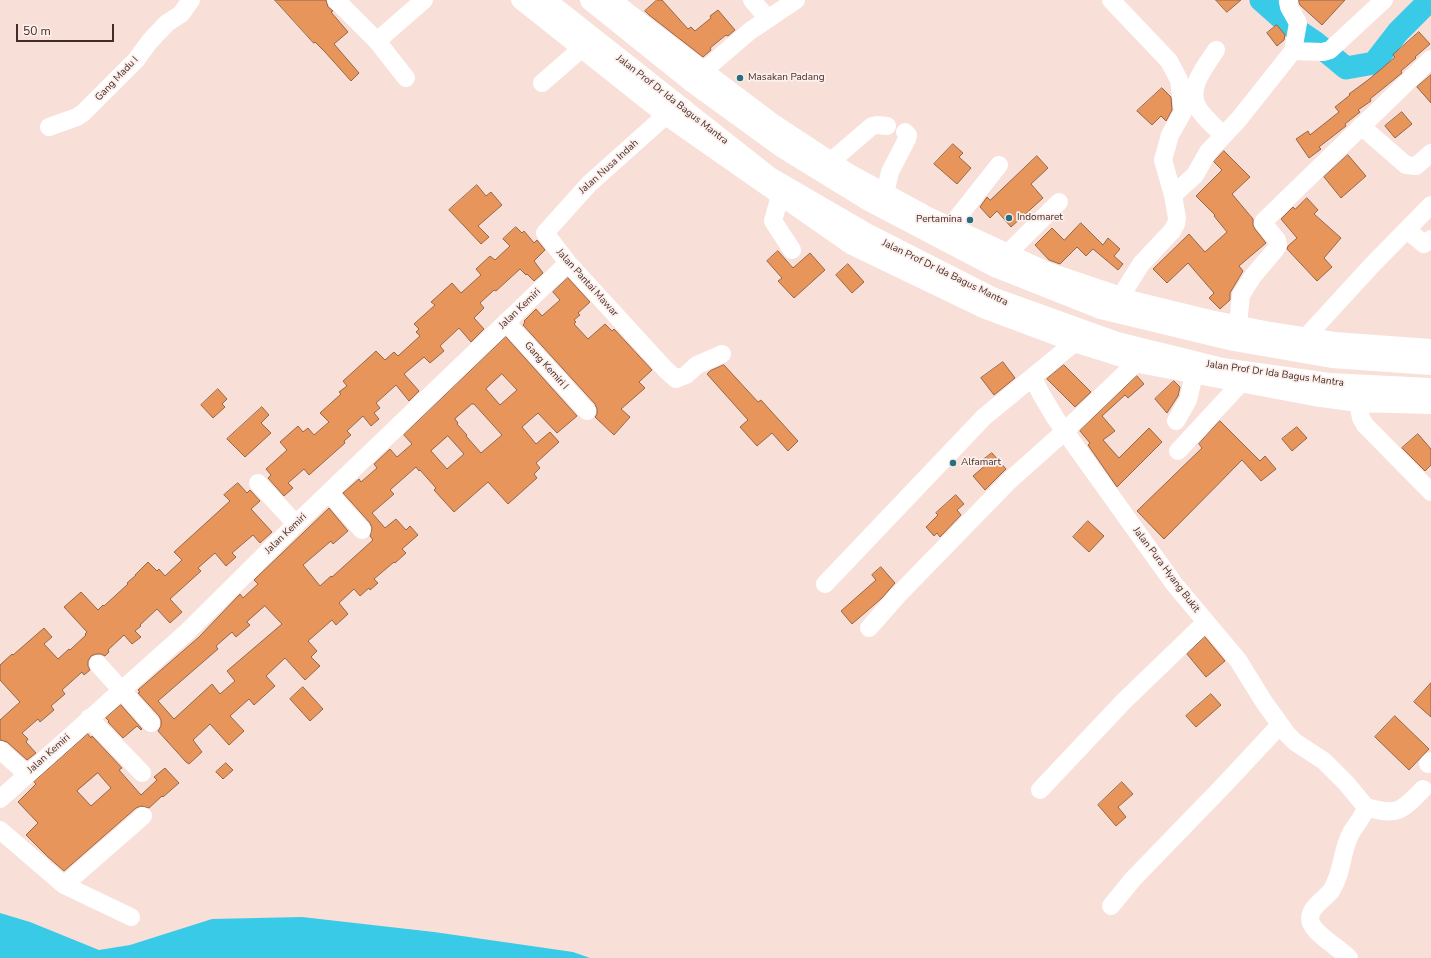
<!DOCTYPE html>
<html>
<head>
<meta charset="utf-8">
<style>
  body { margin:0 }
  #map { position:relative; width:1431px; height:958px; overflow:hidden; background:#f8dfd8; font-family:"Nunito Sans",sans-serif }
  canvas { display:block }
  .scale { position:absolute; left:16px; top:24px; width:98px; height:18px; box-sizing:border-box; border:2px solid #452d27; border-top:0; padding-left:5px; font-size:12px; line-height:14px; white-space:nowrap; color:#452d27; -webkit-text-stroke:3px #fcefec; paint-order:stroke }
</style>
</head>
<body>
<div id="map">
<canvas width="1431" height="958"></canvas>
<div class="scale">50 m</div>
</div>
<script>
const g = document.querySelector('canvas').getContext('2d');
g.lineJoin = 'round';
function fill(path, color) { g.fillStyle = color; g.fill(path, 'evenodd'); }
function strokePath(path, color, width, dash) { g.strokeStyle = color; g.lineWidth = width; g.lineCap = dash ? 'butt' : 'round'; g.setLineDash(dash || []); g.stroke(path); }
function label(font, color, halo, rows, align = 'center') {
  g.font = font + ' "Nunito Sans",sans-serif'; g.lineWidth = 3.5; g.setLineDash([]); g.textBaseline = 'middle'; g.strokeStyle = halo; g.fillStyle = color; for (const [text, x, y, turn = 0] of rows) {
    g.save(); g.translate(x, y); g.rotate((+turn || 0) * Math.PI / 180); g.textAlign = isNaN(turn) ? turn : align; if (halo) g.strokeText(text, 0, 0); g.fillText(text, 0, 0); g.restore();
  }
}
fill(new Path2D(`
  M0 913 30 922 99 950 130 945 212 919 302 917 434 932 573 952 590 958H0Z`), '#39cae7');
strokePath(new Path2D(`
  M1261 0 1288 24 1316 43 1346 68 1374 63 1398 32 1430 0`), '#39cae7', 23);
const building = new Path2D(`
  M275 0H326L328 7 333 11 331 12 348 32 334 44 359 73 351 81 325 52 315 42 314 43Z
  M657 0H662L688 29 691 27 695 31 711 18 710 16 718 10 735 30 728 36 726 35 710 48 711 50 703 57 649 15 645 11Z
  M1216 0H1241L1227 12Z
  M1299 0H1345L1322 25 1300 5Z
  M1277 25 1285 35 1284 40 1277 46 1267 33Z
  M1419 32 1430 44 1415 57 1416 58 1401 71 1402 73 1370 99 1371 101 1358 110 1360 112 1345 124 1346 126 1319 147 1321 149 1309 158 1296 139 1308 131 1310 135 1339 112 1335 107 1350 95 1349 94 1368 80 1380 70 1395 57 1393 55Z
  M1431 75V103L1417 87Z
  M1162 88 1171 97 1172 110 1166 121 1161 116 1152 125 1137 111Z
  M1402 112 1412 124 1395 138 1385 126Z
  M953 144 963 153 959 157 971 168 957 184 934 164Z
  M1224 151 1250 177 1232 194 1253 219V225L1255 229 1266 243 1239 266 1243 271 1230 293V300L1220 309 1209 298 1214 293 1188 263 1167 283 1153 269 1189 234 1205 252 1227 232 1214 216 1215 215 1196 196 1222 170 1214 162Z
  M1348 155 1366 176 1341 198 1324 177Z
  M1037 156 1048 168 1031 184 1043 198 1011 227 997 211 990 218 980 207 987 197 990 200Z
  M477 185 486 196 491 192 502 205 478 226 489 237 481 244 449 210Z
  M1307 198 1318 210 1314 214 1341 238 1324 258 1332 267 1317 281 1287 249 1288 246 1297 238 1281 219 1293 207 1295 209Z
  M1081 223 1103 245 1108 238 1120 249 1114 256 1123 264 1118 270 1093 249 1086 256 1077 247 1060 264 1049 260 1035 245 1052 228 1064 240Z
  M516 227 522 233 524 231 534 243 537 240 545 250 534 261 543 273 534 281 527 274 526 275 520 269 496 291 494 290 480 303 484 308 474 318 484 329 471 342 459 328 440 346 444 351 430 363 424 357 404 374 419 391 409 401 396 385 376 403 380 408 374 413 379 419 371 426 363 416 347 431 351 435 344 441 345 443 309 475 304 469 288 483 293 488 284 496 268 478 271 475 266 469 287 450 280 442 298 426 303 432 308 428 314 435 329 422 320 413 341 394 339 392 347 386 343 381 376 351 385 360 394 352 398 356 420 336 416 332 419 329 414 324 435 305 431 302 452 283 461 293 481 275 476 269 490 256 495 260 510 246 503 239Z
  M778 251 793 268 810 253 825 270 794 298 778 281 782 278 767 261Z
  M848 264 864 282 852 293 836 275Z
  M568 278 590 302 578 313 580 315 574 320 576 322 574 324 588 339 605 324 612 331 614 329 652 370 639 382 645 388 621 409 630 417 614 435 595 417 597 414V409L595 404 523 325 525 322 524 321 536 309 542 316 560 300 553 292Z
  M506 337 577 416 557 433 538 413 522 427 536 444 550 432 559 442 536 463 540 468 534 474 537 478 508 504 488 482 454 512 434 490 436 488 420 470 419 471 416 467 390 490 394 494 372 513 385 528 396 519 406 530 410 526 418 535 402 549 406 553 395 563 394 562 374 579 378 583 370 590 369 588 360 596 354 589 339 603 348 614 336 625 332 620 308 641 317 651 311 657 320 666 305 680 285 658 266 676 275 686 254 705 249 699 230 716 244 731 229 745 210 724 193 740 202 752 189 764 186 762 158 731 161 726V720L159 716 138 693 140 692 138 690 199 637 240 594 243 598 258 584 254 580 329 508 348 531 333 544 331 541 303 565 320 586 331 576 332 577 373 540 370 536 372 528 370 523 343 493 359 479 361 482 377 468 374 464 390 449 397 457 412 444 404 435ZM502 374 517 390 500 405 486 389ZM472 404H474L502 435 481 453 466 436 467 435 457 424 458 423 455 419ZM448 436 464 454 447 469 431 451ZM265 606 282 624 227 671 235 681 220 694 212 684 174 719 158 701 218 649 216 646 232 632 236 637 250 625 247 622Z
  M1003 362 1015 378 994 395 981 378Z
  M724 365 758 402 761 400 798 441 788 451 772 433 757 446 740 427 748 420 707 374 710 371Z
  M1064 365 1091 392 1075 407 1047 379Z
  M1137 376 1144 384 1128 398 1125 395 1102 416 1115 431 1103 440 1119 458 1149 428 1162 442 1117 487 1088 445 1090 443 1080 431Z
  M1174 381 1180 387 1178 396 1167 413 1155 399Z
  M218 389 227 399 222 404 225 407 213 418 201 405Z
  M262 407 269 415 261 423 271 433 245 457 227 439Z
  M1220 421 1260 461 1265 456 1276 469 1261 481 1242 460 1164 539 1137 511 1202 448 1199 444Z
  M1297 427 1307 438 1292 451 1282 439Z
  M1418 434 1431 449V465L1425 471 1402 448Z
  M992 453 1006 469 985 490 973 476 987 464 983 460Z
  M238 483 247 493 250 490 260 501 251 509 272 532 260 543 253 535 232 553 236 557 226 566 215 553 198 568 201 571 170 599 182 612 170 623 157 609 140 625 141 626 135 631 141 637 132 644 124 635 108 650 109 652 105 656 101 654H96L91 656 88 661V666L90 670 84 675 82 672 62 690 65 694 51 706 54 710 40 722 38 719 22 733 28 739 26 742 36 753 27 760 7 742 0 740V720L20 702 0 680V665L12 654 13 655 44 628 52 637 44 644 58 659 69 649 70 650 86 635 85 634 87 632 64 607 81 592 98 610 103 605 104 606 128 584 127 583 136 575H135L148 562 157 571 159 569 165 576 182 560 174 552 230 501 224 495Z
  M956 495 964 504 957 510 961 515 940 537 937 533 934 536 926 527 938 515 936 513Z
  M1088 521 1104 536 1089 552 1073 537Z
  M881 567 895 583 882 598 852 624 841 611 876 580 872 575Z
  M1205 637 1225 661 1206 677 1187 654Z
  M1431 683V717L1414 702Z
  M303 687 323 709 310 721 290 699Z
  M1211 694 1221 705 1196 727 1186 716Z
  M121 705 142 729 141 730 137 726 123 738 108 722 109 721 106 718Z
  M1395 716 1429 749 1409 770 1375 737Z
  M88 734 91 738 92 736 122 768 119 770 141 795 157 780 154 777 165 768 179 783 163 797 162 796 149 808 141 806 136 808 64 871 48 857 26 835 38 823 18 802 36 784 34 782ZM98 773 111 788 91 806 77 791Z
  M226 763 233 770 223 779 216 772Z
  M1122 782 1133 794 1118 807 1126 817 1116 826 1098 805Z`);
fill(building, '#e8955b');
strokePath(building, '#946748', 1);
strokePath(new Path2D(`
  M336 0 377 41 424 0
  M520 0 666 116 852 246 983 309 1077 344 1144 365 1314 397 1358 403 1431 405
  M612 0 703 70 772 122 851 174 928 216 1047 271 1136 301 1210 319 1270 331 1334 341 1431 348
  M752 0 768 19
  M1111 0 1169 61 1179 80 1183 112 1170 135 1163 160 1173 195 1177 218 1176 224 1172 231 1141 264 1126 288 1118 307
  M377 41 406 78
  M1216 50C1206 66 1186 88 1198 108 1204 118 1215 127 1223 135
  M1293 51 1323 52 1330 50 1384 0
  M695 78 750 31 796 0
  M542 83 581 49
  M674 108 589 184 545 233 568 263 666 370 676 379 686 375 697 365 722 354
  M1361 126 1406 165 1416 166 1431 153
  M49 127 77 117 83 113 136 60 150 41 167 23 181 14 191 0
  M822 169 872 126 877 125 887 126
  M885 193 890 172 907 139 908 135 905 132
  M1173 195 1195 175 1208 152 1239 119 1293 51 1298 23 1289 7 1288 2 1289 0
  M780 196 773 221 792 250
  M950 227 999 165
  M1407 230 1424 244 1431 239
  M1008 253 1059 202
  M506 322 587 411
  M1238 324 1241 295 1253 276 1275 250 1278 245 1277 240 1263 223 1264 221 1431 59
  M1306 337 1373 264 1431 205
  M1033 378 1041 394 1056 419 1175 585 1238 660 1264 702 1287 734 1295 742 1324 761 1346 783 1366 807
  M1358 403 1361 418 1365 425 1431 492
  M1176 421 1188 400 1194 375
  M1178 451 1241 383
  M258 483 296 524
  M329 493 362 530
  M825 584 984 417 1074 343
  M869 628 899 594 1009 481 1065 431 1136 363
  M98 664 151 723
  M89 718 142 773
  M0 750 27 774
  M1428 764 1431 761
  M1040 790 1124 701 1206 622
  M0 799 188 631 296 524 568 263
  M1366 807C1397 816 1401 812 1423 789
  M0 830 64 885 131 917
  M64 885 143 816
  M1111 906 1133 879 1225 784 1280 725
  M1349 958C1339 948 1315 934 1311 923 1306 909 1324 900 1331 891 1343 873 1341 851 1351 833 1356 824 1363 818 1366 807`), '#fff', 18);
strokePath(new Path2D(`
  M544 0 768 177 866 234 992 298 1117 343 1222 369 1329 384 1431 389
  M591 0 692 81 783 147 871 201 995 266 1101 308 1234 340 1332 357 1431 364`), '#fff', 22);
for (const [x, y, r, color] of [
  [740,78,4,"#296e7d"],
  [1009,218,4,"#296e7d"],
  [970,220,4,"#296e7d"],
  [953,463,4,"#296e7d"]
]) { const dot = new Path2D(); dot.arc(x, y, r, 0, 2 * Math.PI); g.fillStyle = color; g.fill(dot); strokePath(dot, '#fcefec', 1.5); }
label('10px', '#452d27', '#fcefec', [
  ["Masakan Padang",748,78],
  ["Indomaret",1017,218],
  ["Pertamina",962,220,"right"],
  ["Alfamart",961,463]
], 'left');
label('10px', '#452d27', '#fcefec', [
  ["Gang Madu I",117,79,-46],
  ["Jalan Prof Dr Ida Bagus Mantra",672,100,38],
  ["Jalan Nusa Indah",609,167,-42],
  ["Jalan Prof Dr Ida Bagus Mantra",945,273,26],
  ["Jalan Pantai Mawar",587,283,48],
  ["Jalan Kemiri",520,309,-44],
  ["Gang Kemiri I",546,366,48],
  ["Jalan Prof Dr Ida Bagus Mantra",1275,374,8],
  ["Jalan Kemiri",286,534,-44],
  ["Jalan Pura Hyang Bukit",1166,570,53],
  ["Jalan Kemiri",49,754,-42]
]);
</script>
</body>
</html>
